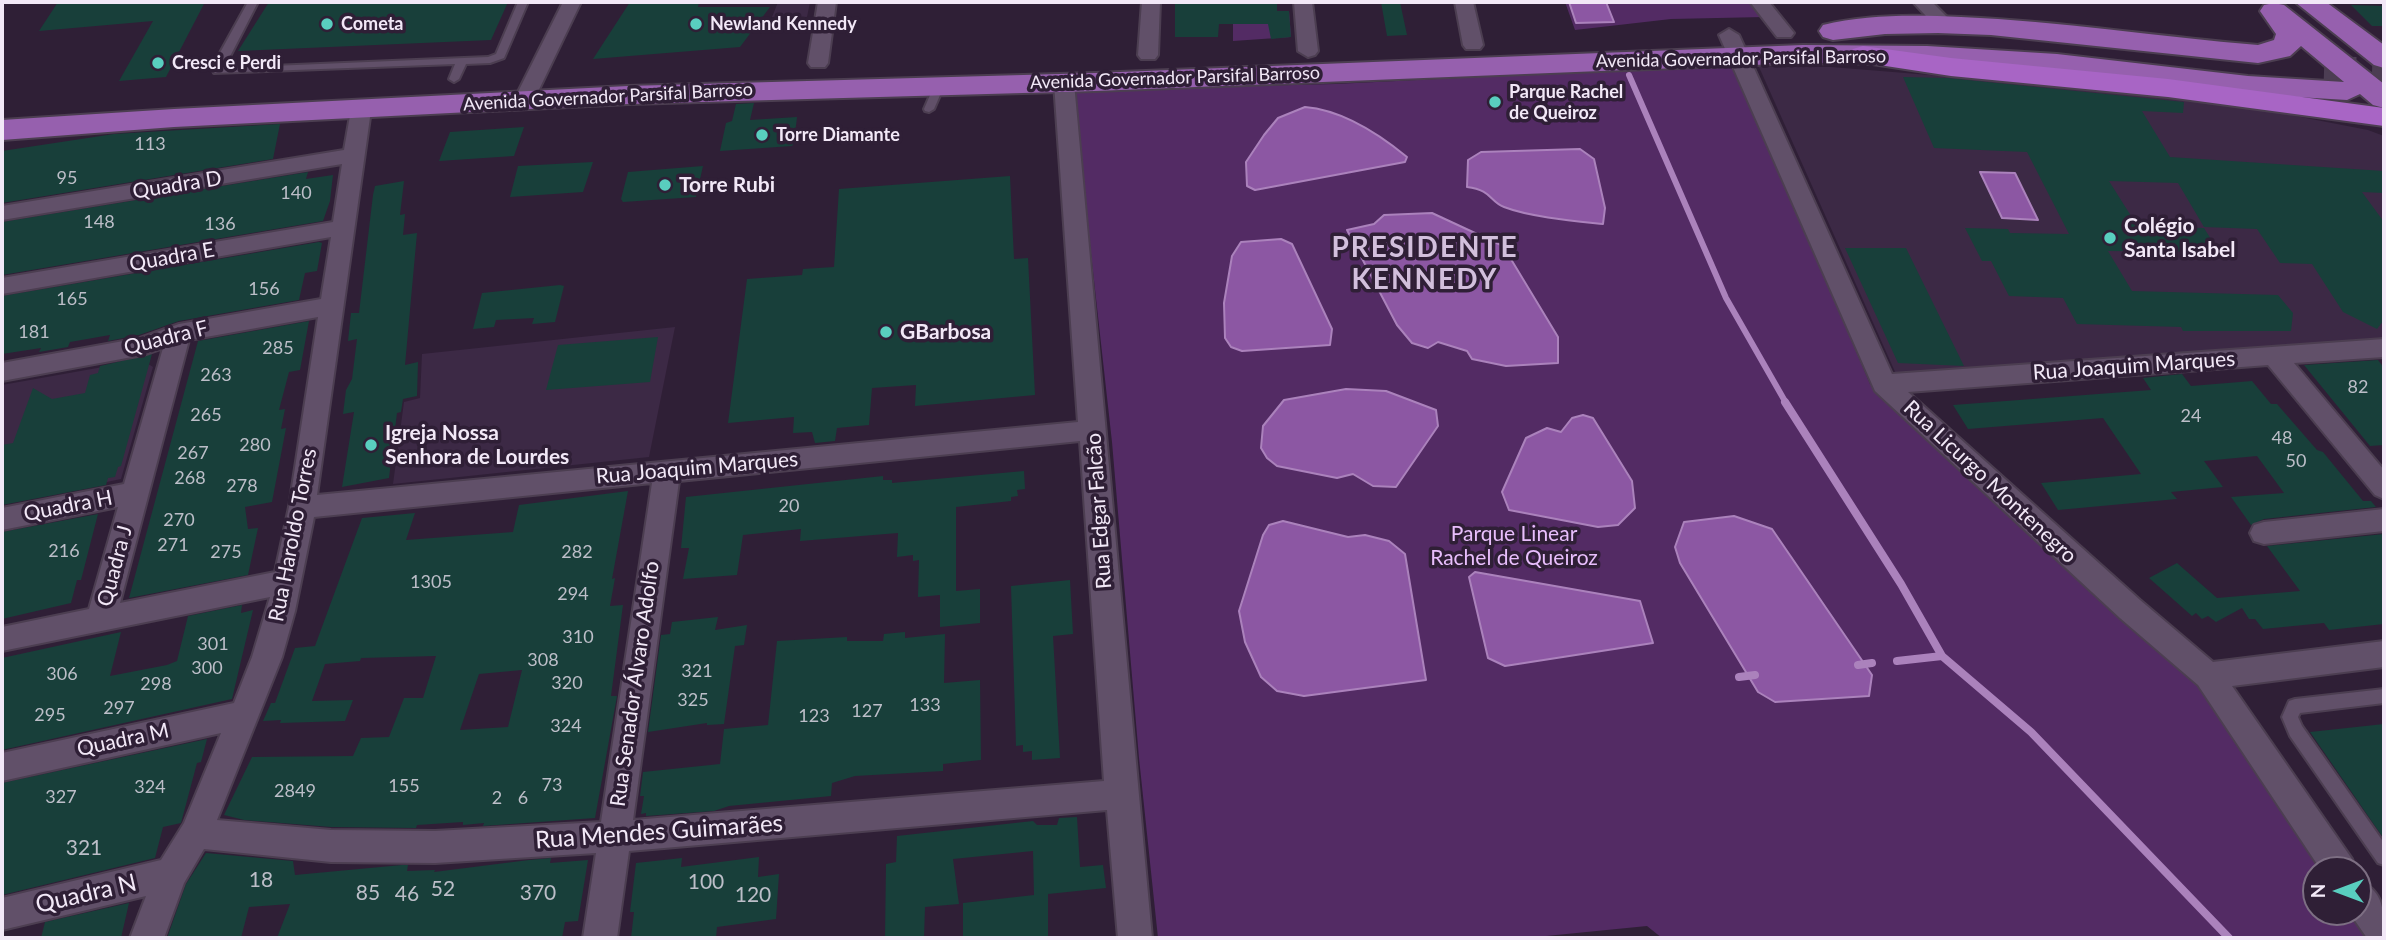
<!DOCTYPE html>
<html>
<head>
<meta charset="utf-8">
<style>
  body { margin:0 }
  #map { position:relative; width:2386px; height:940px; overflow:hidden; background:#2f1f36; font-family:Lato,sans-serif }
  canvas { display:block }
  .frame { position:absolute; inset:0; border:4px solid #f2e8f7; pointer-events:none }
  .north { position:absolute; left:2302px; top:856px; width:70px; height:70px; box-sizing:border-box; background:#2f1f36; border:2px solid #7d6f83; border-radius:50%; rotate:270deg; font-size:19px; font-weight:700; line-height:28px; text-align:center; color:#f2e8f7 }
  .north::after { content:''; display:block; margin:auto; width:24px; height:32px; background:#59cebf; clip-path:polygon(50% 0,100% 100%,50% 72%,0 100%) }
</style>
</head>
<body>
<div id="map">
<canvas width="2386" height="940"></canvas>
<div class="frame"></div>
<div class="north">N</div>
</div>
<script>
const g = document.querySelector('canvas').getContext('2d');
g.lineJoin = 'round';
function fill(path, color) { g.fillStyle = color; g.fill(path, 'evenodd'); }
function strokePath(path, color, width, dash) { g.strokeStyle = color; g.lineWidth = width; g.lineCap = dash ? 'butt' : 'round'; g.setLineDash(dash || []); g.stroke(path); }
function label(font, color, halo, rows, align = 'center') {
  g.font = font + ' Lato,sans-serif'; g.lineWidth = 7; g.setLineDash([]); g.textBaseline = 'middle'; g.strokeStyle = halo; g.fillStyle = color; for (const [text, x, y, turn = 0] of rows) {
    g.save(); g.translate(x, y); g.rotate((+turn || 0) * Math.PI / 180); g.textAlign = isNaN(turn) ? turn : align; if (halo) g.strokeText(text, 0, 0); g.fillText(text, 0, 0); g.restore();
  }
}
fill(new Path2D(`
  M778 2H810L807 17H772Z
  M1759 67H1831L2103 89 2239 105 2368 130 2384 136V339L1896 374Z
  M675 327 649 457 393 484 404 402 420 398 422 354Z
  M142 360 153 367 121 479 2 504V385Z`), '#3c2945');
fill(new Path2D(`
  M1565 2H1751L1764 17 1671 19 1575 30Z
  M1233 11H1289L1291 37 1233 41Z
  M1723 65 1737 71 1870 384 2202 688 2330 870H2316V912H2358L2376 938H1662L1647 926 1526 938H1158L1139 758 1112 442 1073 92 1076 90 1335 84Z`), '#532b64');
const water = new Path2D(`
  M1569 2H1606L1614 22 1576 23Z
  M1305 107C1342 110 1379 134 1407 157L1405 162 1255 190 1247 186 1246 162 1264 135 1278 118Z
  M1580 149 1594 159 1605 208 1603 224C1575 221 1530 217 1504 207 1489 201 1492 190 1467 187L1468 160 1481 152Z
  M1980 172 2015 173 2038 220 2002 218Z
  M1432 213 1503 246 1558 337V363L1506 366 1472 359 1467 351 1438 342 1428 348 1412 343 1397 325 1347 230 1374 224 1384 215Z
  M1281 239 1292 244 1332 329 1330 345 1242 351 1231 347 1225 338 1224 303 1232 256 1241 242Z
  M1346 389 1386 391 1436 410 1438 426 1396 487 1373 486 1353 474 1337 478 1277 466 1267 458 1261 448 1263 426 1284 400Z
  M1583 415 1593 418 1632 481 1635 508 1618 525 1598 527 1509 510 1502 492 1526 438 1547 428 1561 432 1572 418Z
  M1734 516 1772 529 1872 675 1869 696 1775 702 1758 692 1680 563 1675 547 1684 522Z
  M1283 521 1348 537 1365 535 1389 541 1405 554 1426 680 1304 696 1277 691 1261 677 1245 642 1239 611 1263 535 1269 525Z
  M1475 572 1640 601 1653 643 1505 666 1488 658 1469 577Z`);
fill(water, '#8c57a3');
strokePath(water, '#ab82bc', 2);
strokePath(new Path2D(`
  M1629 75 1726 298 1786 403`), '#ab82bc', 6);
strokePath(new Path2D(`
  M1785 402 1901 584 1942 656 2031 732 2229 938
  M1897 661 1942 656
  M1858 665 1872 663
  M1739 677 1755 675`), '#ab82bc', 8);
fill(new Path2D(`
  M58 2H205L166 77 119 81 153 21 39 31Z
  M269 2H508L491 40 238 51Z
  M630 2H699L698 7H770L740 47 593 59Z
  M1175 2H1277V11H1289L1291 37 1271 39 1268 24H1219L1218 37H1175Z
  M1381 2H1400L1407 35 1387 36Z
  M2351 5 2384 6V26H2372Z
  M1903 77 1948 78 2184 102 2183 113 2142 111 2170 157 2384 171V193L2362 192 2384 222V320L2377 329 2343 312 2312 264 2280 263 2257 229 2204 227 2178 183 2109 181 2138 227 2204 228 2219 252 2108 251 2132 291 2278 295 2293 313 2291 331H2183L2181 327 2077 324 2063 298 2009 296 1991 261H1982L1965 228 2008 229 2010 233 2069 234 2027 152 1934 148Z
  M754 103 750 120 797 117 794 143 792 146 720 151 726 123 732 121 736 104Z
  M280 124 273 159 2 203V151L114 134Z
  M524 127 514 156 439 161 450 132Z
  M593 162 583 192 510 197 518 166Z
  M703 166 696 197 623 202 621 199 628 172Z
  M308 172 306 179 333 175 330 201 323 221 2 275V222Z
  M1010 176 1014 259 1028 258 1035 395 915 406 916 385 872 388 869 425 837 428 835 441 815 443 812 432 793 433 794 417 728 423 747 279 802 275 803 269 834 267 839 189Z
  M404 181 400 215 405 214 403 235 417 233 405 365 418 362 417 396 403 399 401 412 397 413 389 478 342 487 354 412 343 414 346 390 352 379 357 339 348 341 351 313H359L373 195 375 186Z
  M319 242 322 243 317 271 305 273 299 300 179 321 139 335 108 341 110 335 70 342 68 347 39 352 41 348 2 354V296Z
  M1845 248H1906L1964 366 1898 363Z
  M560 285 564 286 555 322 532 324 534 318 496 320 494 327 473 329 482 293Z
  M309 321 300 370 289 372 279 410 285 409 281 429 286 428 272 502 245 507 248 529 258 528 248 575 129 598 198 341Z
  M658 337 650 382 546 390 558 345Z
  M152 354 121 466 118 467 115 477 108 478 106 485 2 505V445L13 443 33 388 52 399 85 393 90 375 98 373 100 366Z
  M2378 360 2384 368V445L2370 446 2304 365Z
  M2182 374 2191 386 2252 381 2271 404H2277L2317 450 2323 452 2363 501H2371L2376 507 2264 519 2251 525 2231 497 2284 493 2257 456 2204 461 2223 487 2171 492 2177 499 2058 510 2041 483 2141 474 2103 418 1968 429 1953 405 2151 390 2143 378Z
  M1024 471 1025 489 1017 490 1018 496 1011 497V501L956 507V591L980 589V623L940 627V595L918 597 919 560 913 561V555L897 557 898 533 800 541 801 529 743 535 737 575 683 579 689 548H681L686 497 883 476V480H892V483Z
  M628 491 612 579 615 578 610 606 623 605 611 696H617L595 818 483 826 484 823 463 825V822L417 825 416 828 331 827 244 820 224 815 252 757 353 756 361 738 389 737 404 698H423L436 656 361 658 360 661 325 664 312 701 353 700 345 721 280 723 281 720 263 721 271 703H275L295 648 315 646 362 518 415 513 406 540 513 532 519 505ZM522 670 508 727 460 730 479 674Z
  M98 514 81 580H77L71 603 2 619V532Z
  M2384 534V624L2329 630 2324 623 2263 629 2255 619H2249L2242 608 2216 622 2208 616 2202 619 2196 613 2192 616 2149 578 2177 563 2217 598 2300 591 2267 546Z
  M1070 580 1073 634 1053 636 1060 758 1032 760V751L1023 752V745L1016 746 1011 586Z
  M242 605 241 613 253 610 232 699 2 750V658L121 632 110 676 167 665 177 661 188 616Z
  M718 617 715 630 747 625 744 645 735 646 724 724 707 725V723L648 732 661 635 670 634 672 622Z
  M905 632V638L945 634 944 683 980 680 981 760 943 764V771L855 776 832 783 831 796 729 806 714 811 646 816V813L641 814 644 796H640L643 772 720 764 724 729 768 725 777 641 847 637V641H883L884 634Z
  M2384 724V839L2310 732Z
  M207 739 201 762 197 763 181 823 163 827 155 858 2 895V783Z
  M1077 817 1080 867 1103 865 1106 888 1048 894V938H963V903L1034 895 1033 851 953 859 959 904 925 907 924 938H885L886 864 896 862 897 836 1033 821 1037 825H1057L1059 818Z
  M206 853 293 861 295 875 402 865H408L407 871 435 870 434 872 529 860 551 858 550 863 588 860 578 921 565 922 562 938H277L290 904 249 907 241 938H167L186 884Z
  M759 857 758 877 779 874 776 919 717 927 716 938H631L634 912H630L636 863 682 858 681 867Z
  M129 903 121 938H41L45 922Z`), '#183f3a');
strokePath(new Path2D(`
  M2324 72 2384 74`), '#4c3d53', 32, [32, 16]);
const service = new Path2D(`
  M248 2H258L224 68 488 57 496 54 518 2H528L504 58 490 63 466 64 459 79 454 82 449 79 455 64 214 73 213 71 216 60Z
  M939 83 944 86 934 109 929 112 925 111 924 109 934 86Z
  M2384 689V703L2300 713 2298 717 2302 726 2384 843V865L2378 863 2290 736 2282 717 2289 701 2295 699Z`);
const minor = new Path2D(`
  M563 2H581L534 100 531 104H517L514 100Z
  M818 2H836L828 63 825 67H811L808 63Z
  M1142 2H1160L1158 55 1155 59H1141L1138 55Z
  M1294 2H1312L1318 51 1315 55 1308 57 1298 51Z
  M1455 2H1473L1483 45 1480 49H1466L1463 45Z
  M1750 2H1769L1794 33 1791 37H1777Z
  M1913 2H1932L1956 26 1953 30H1939Z
  M1729 29 1739 35 1892 374 2384 339V357L2294 363 2384 470V499L2375 495 2268 365 1908 392 2140 600 2213 662 2384 641V667L2232 686 2352 859 2356 870H2321L2198 685 2120 618 1875 391 1719 35Z
  M1064 77 1071 79 1074 83 1152 938H1118L1107 810 629 851 617 938H583L596 853 435 863 331 862 204 849 184 883 164 938H130L146 896 2 930V898L161 860 184 823 221 733 2 781V753L234 703 252 657 270 597 2 651V627L89 609 118 507 2 530V508L124 484 163 348 143 355 2 381V363L140 338 179 324 321 299 331 237 2 294V278L333 222 342 164 2 220V206L344 150 351 110 354 106H368L371 110 317 495 1078 422 1054 83 1057 79ZM318 317 289 507 275 572 120 603 189 340ZM1080 441 1104 781 633 820 679 481ZM652 483 601 822 435 831 331 830 217 820 282 657 295 611 314 517Z
  M2384 509V531L2264 544 2254 541 2250 533 2254 525 2264 522Z
  M2358 880C2385 891 2384 913 2384 938H2367L2349 912H2358Z`);
const primary = new Path2D(`
  M2295 2H2326L2384 45V68L2374 65Z
  M2274 3 2284 5 2384 84V108L2373 105 2360 94 2347 100 2248 94 2057 72 1927 64 1803 63 1095 91 628 104 174 127 2 140V120L174 109 628 86 1095 73 1803 45 1927 46 2057 54 2248 76 2344 82 2301 46 2290 56 2258 63 1991 35 1938 33 1885 34 1833 40 1823 37 1819 31 1823 25C1867 14 1916 15 1961 17 2060 21 2159 37 2258 45L2274 40 2276 34 2260 11 2264 5Z`);
const trunk = new Path2D(`
  M1863 46 1951 58 2168 79 2384 108V126L2168 97 1951 76 1853 61 1849 55 1853 49Z`);
strokePath(service, '#4c3e51', 4);
strokePath(minor, '#4c3e51', 4);
strokePath(primary, '#4c3e51', 4);
strokePath(trunk, '#4c3e51', 4);
fill(service, '#615069');
fill(minor, '#615069');
fill(primary, '#9660ae');
fill(trunk, '#a865c5');
for (const [x, y, r, color] of [
  [327,24,7,"#59cebf"],
  [696,24,7,"#59cebf"],
  [158,63,7,"#59cebf"],
  [1495,102,7,"#59cebf"],
  [762,135,7,"#59cebf"],
  [665,185,7,"#59cebf"],
  [2110,238,7,"#59cebf"],
  [886,332,7,"#59cebf"],
  [371,445,7,"#59cebf"]
]) { const dot = new Path2D(); dot.arc(x, y, r, 0, 2 * Math.PI); g.fillStyle = color; g.fill(dot); strokePath(dot, '#2f1f36', 2.5); }
label('bold 18px', '#f2e8f7', '#2f1f36', [
  ["Cometa",341,24],
  ["Newland Kennedy",710,24],
  ["Cresci e Perdi",172,63],
  ["Parque Rachel",1509,92],
  ["de Queiroz",1509,113],
  ["Torre Diamante",776,135]
], 'left');
label('18px', '#f2e8f7', '#2f1f36', [
  ["Avenida Governador Parsifal Barroso",1741,59,-1],
  ["Avenida Governador Parsifal Barroso",1175,78,-2],
  ["Avenida Governador Parsifal Barroso",608,97,-3]
]);
label('18px', '#bcbec8', null, [
  ["113",150,144],
  ["95",67,178],
  ["140",296,193],
  ["148",99,222],
  ["136",220,224],
  ["156",264,289],
  ["165",72,299],
  ["181",34,332],
  ["285",278,348],
  ["263",216,375],
  ["82",2358,387],
  ["265",206,415],
  ["24",2191,416],
  ["48",2282,438],
  ["280",255,445],
  ["267",193,453],
  ["50",2296,461],
  ["268",190,478],
  ["278",242,486],
  ["20",789,506],
  ["270",179,520],
  ["271",173,545],
  ["216",64,551],
  ["275",226,552],
  ["282",577,552],
  ["1305",431,582],
  ["294",573,594],
  ["310",578,637],
  ["301",213,644],
  ["308",543,660],
  ["300",207,668],
  ["321",697,671],
  ["306",62,674],
  ["320",567,683],
  ["298",156,684],
  ["325",693,700],
  ["133",925,705],
  ["297",119,708],
  ["127",867,711],
  ["295",50,715],
  ["123",814,716],
  ["324",566,726],
  ["73",552,785],
  ["155",404,786],
  ["324",150,787],
  ["2849",295,791],
  ["327",61,797],
  ["2",497,798],
  ["6",523,798]
]);
label('21px', '#f2e8f7', '#2f1f36', [
  ["Quadra D",177,185,-9],
  ["Quadra E",172,257,-10],
  ["Quadra F",166,338,-14],
  ["Rua Joaquim Marques",2134,366,-4],
  ["Rua Joaquim Marques",697,468,-5],
  ["Rua Licurgo Montenegro",1990,482,43],
  ["Quadra H",68,506,-11],
  ["Rua Edgar Falcão",1099,511,-94],
  ["Rua Haroldo Torres",293,535,-79],
  ["Quadra J",115,566,-75],
  ["Rua Senador Álvaro Adolfo",635,684,-82],
  ["Quadra M",123,740,-12]
]);
label('bold 21px', '#f2e8f7', '#2f1f36', [
  ["Torre Rubi",679,185],
  ["Colégio",2124,226],
  ["Santa Isabel",2124,250],
  ["GBarbosa",900,332],
  ["Igreja Nossa",385,433],
  ["Senhora de Lourdes",385,457]
], 'left');
label('21px', '#e8befc', '#2f1f36', [
  ["Parque Linear",1514,534],
  ["Rachel de Queiroz",1514,558]
]);
label('21px', '#bcbec8', null, [
  ["321",84,848],
  ["18",261,880],
  ["100",706,882],
  ["52",443,889],
  ["85",368,893],
  ["370",538,893],
  ["46",407,894],
  ["120",753,895]
]);
label('24px', '#f2e8f7', '#2f1f36', [
  ["Rua Mendes Guimarães",659,832,-4],
  ["Quadra N",86,894,-13]
]);
g.letterSpacing = '2px';
label('bold 28px', '#d2bfdc', '#2f1f36', [
  ["PRESIDENTE",1425,248],
  ["KENNEDY",1425,280]
]);
g.letterSpacing = '0px';
</script>
</body>
</html>
